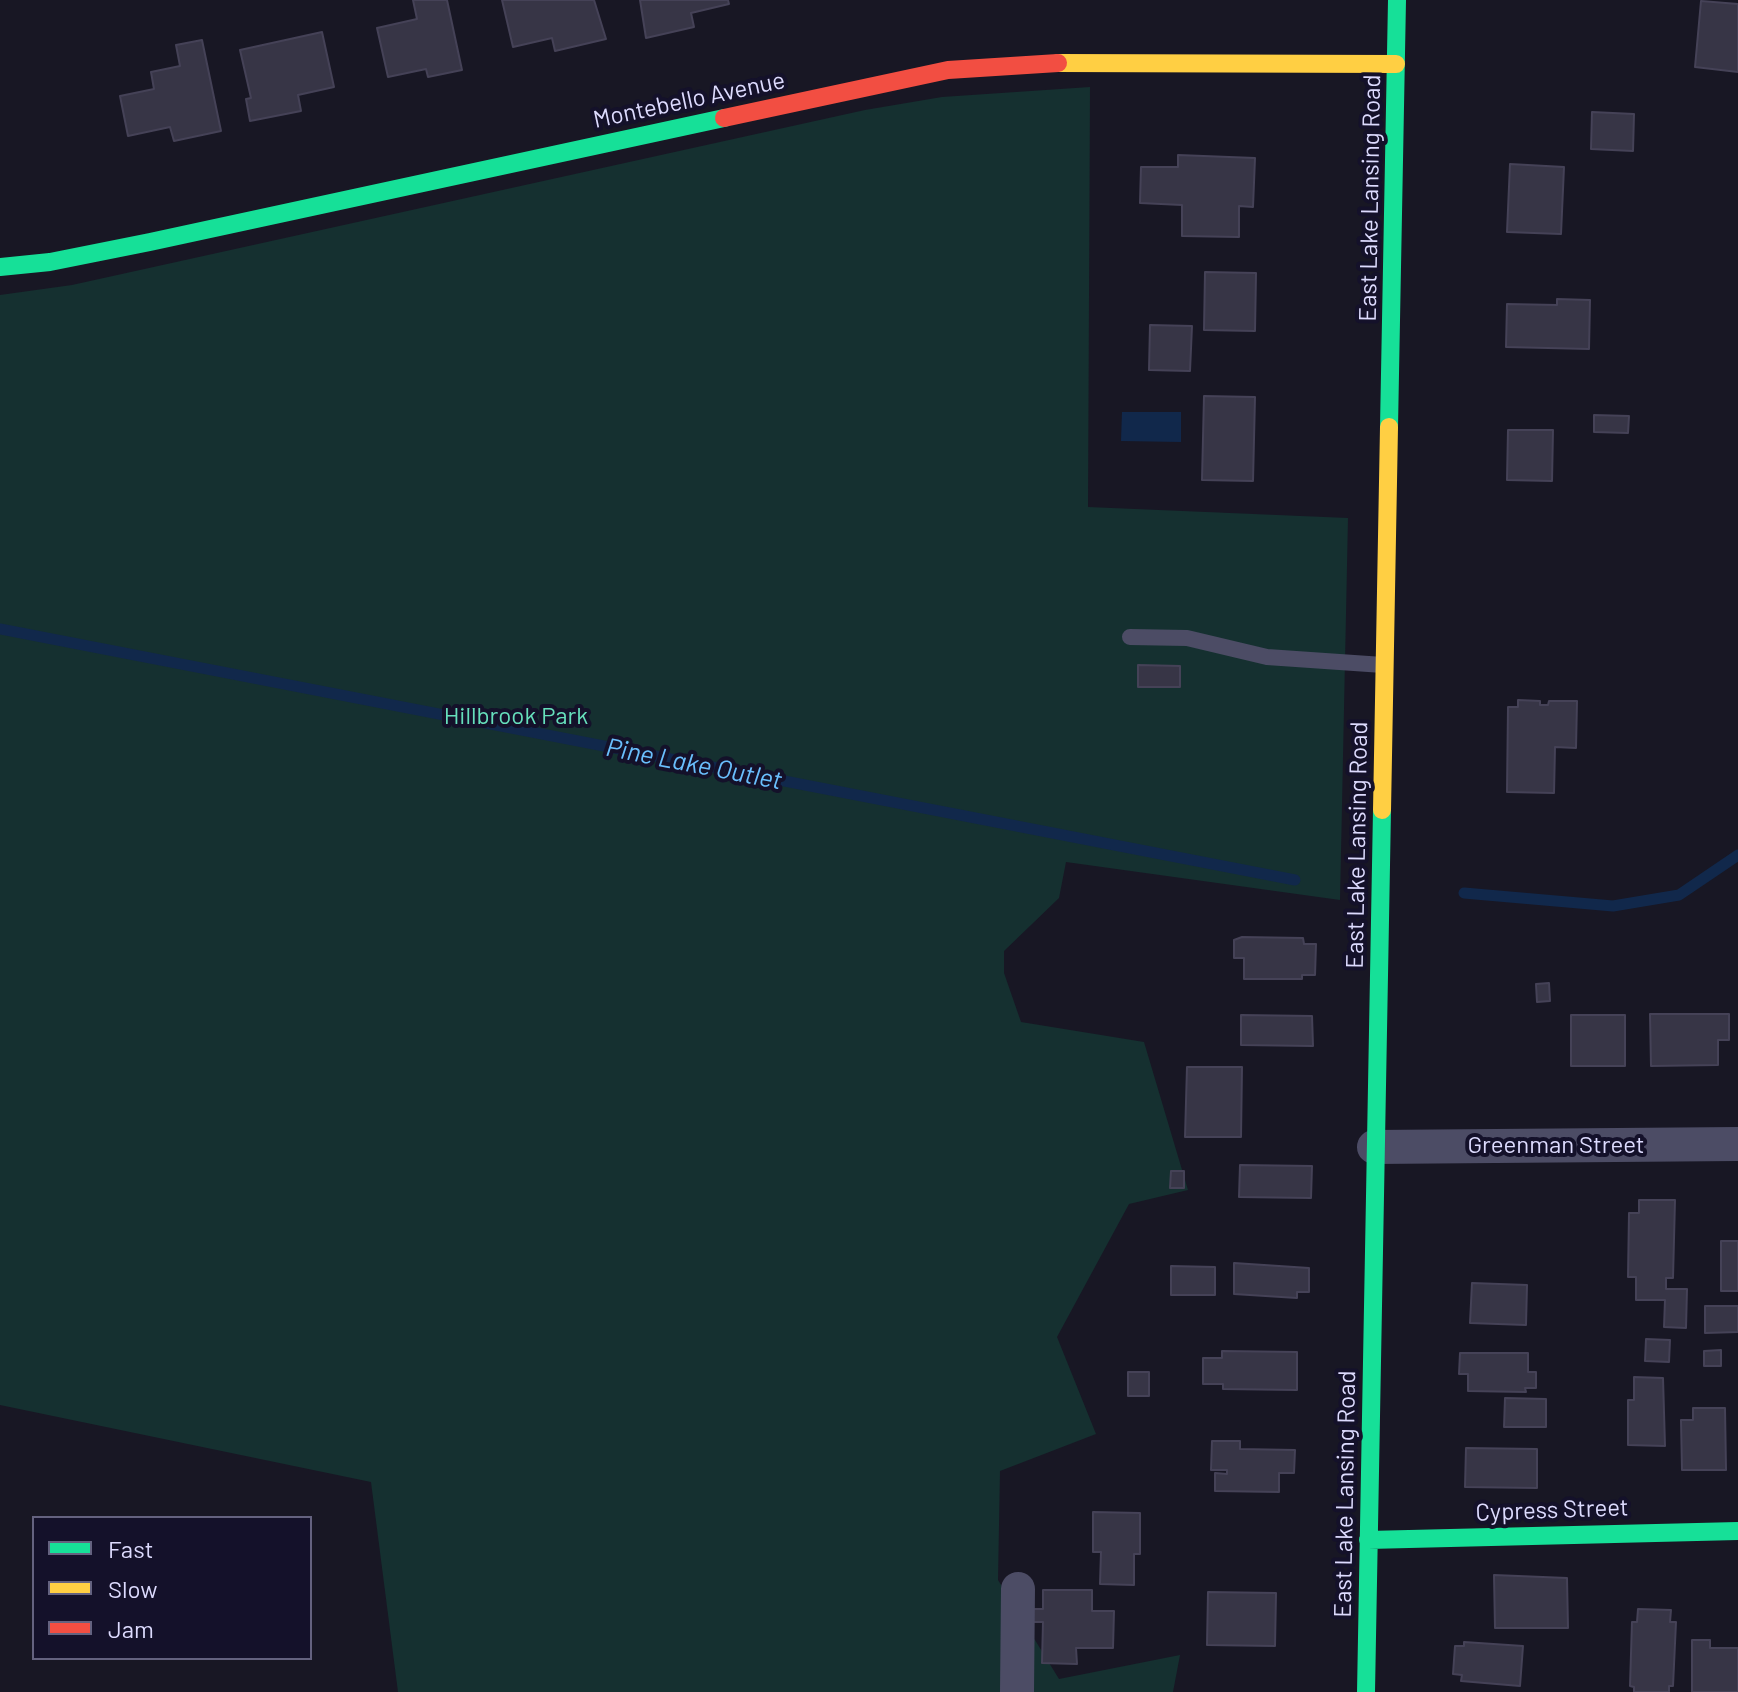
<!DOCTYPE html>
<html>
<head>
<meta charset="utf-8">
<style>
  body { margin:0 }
  #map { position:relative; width:1738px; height:1692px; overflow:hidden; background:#181724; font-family:Barlow,sans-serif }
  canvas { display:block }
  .legend { position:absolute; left:32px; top:1516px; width:280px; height:144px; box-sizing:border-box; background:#14112a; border:2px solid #64627f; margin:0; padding:10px 14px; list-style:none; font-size:24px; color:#dddbfe }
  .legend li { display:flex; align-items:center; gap:16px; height:40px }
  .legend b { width:40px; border:2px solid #64627f }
</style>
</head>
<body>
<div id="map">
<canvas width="1738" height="1692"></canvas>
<ul class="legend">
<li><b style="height:10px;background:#16e098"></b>Fast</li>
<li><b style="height:10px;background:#ffcf43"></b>Slow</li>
<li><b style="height:10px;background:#f24e42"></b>Jam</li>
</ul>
</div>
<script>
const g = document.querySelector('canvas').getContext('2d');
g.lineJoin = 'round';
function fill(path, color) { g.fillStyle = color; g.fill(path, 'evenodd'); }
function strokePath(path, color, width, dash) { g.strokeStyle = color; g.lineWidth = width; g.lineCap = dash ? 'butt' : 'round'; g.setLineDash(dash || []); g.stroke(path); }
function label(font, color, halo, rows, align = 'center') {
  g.font = font + ' Barlow,sans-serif'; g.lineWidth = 8; g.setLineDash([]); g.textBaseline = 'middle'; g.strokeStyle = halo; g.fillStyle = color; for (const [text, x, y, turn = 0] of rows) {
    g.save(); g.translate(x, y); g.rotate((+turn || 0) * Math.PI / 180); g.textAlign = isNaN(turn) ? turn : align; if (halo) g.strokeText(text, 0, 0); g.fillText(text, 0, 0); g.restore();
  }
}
fill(new Path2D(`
  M1090 87 1088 507 1348 518 1340 900 1066 862 1059 898 1004 951V973L1021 1022 1144 1042 1188 1190 1129 1204 1057 1337 1096 1434 1000 1471 998 1580 1059 1679 1180 1655 1173 1692H398L371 1482 0 1405V295L72 285 865 110 942 97Z`), '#153030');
fill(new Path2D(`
  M1122 412H1181V442L1121 441Z`), '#11284b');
strokePath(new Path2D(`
  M0 629 1295 880
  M1464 893 1613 906 1679 895 1738 855`), '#11284b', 11);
const building = new Path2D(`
  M413 0H447L462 70 428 77 426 69 388 77 377 28 417 19Z
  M502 0H594L606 39 555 51 552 38 513 47Z
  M640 0H728L729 4 691 13 694 27 646 38Z
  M1701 1 1738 4V72L1695 67Z
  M322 32 334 87 298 95 301 111 250 121 246 99 251 98 240 50Z
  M202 40 221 131 174 141 170 127 128 136 120 96 154 89 151 72 180 66 176 45Z
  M1592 112 1634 114 1633 151 1591 149Z
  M1178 155 1255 158 1253 207 1239 206V237L1182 236V205L1140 203 1141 167H1178Z
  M1510 164 1564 167 1561 234 1507 232Z
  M1205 272 1256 273 1255 331 1204 330Z
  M1557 299 1590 300 1589 349 1506 347 1507 304 1557 305Z
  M1150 325 1192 326 1190 371 1149 370Z
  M1204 396 1255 397 1253 481 1202 480Z
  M1594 415 1629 416 1628 433 1594 432Z
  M1508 430H1553L1552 481 1507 480Z
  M1138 665 1180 666V687H1138Z
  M1518 700 1540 701V705H1548L1549 701H1577L1576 748 1555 747 1554 793 1507 792 1508 707H1518Z
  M1242 937 1303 938 1304 944H1316L1315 975H1302V979H1244V958H1234V940Z
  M1549 983 1550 1001 1537 1002 1536 984Z
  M1650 1014H1729V1040H1718V1065L1651 1066Z
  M1241 1015 1312 1016 1313 1046 1241 1045Z
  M1571 1015H1625V1066H1571Z
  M1187 1067H1242L1241 1137H1185Z
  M1240 1165 1312 1166 1311 1198 1239 1197Z
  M1171 1171H1184V1188H1170Z
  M1639 1200H1675L1673 1278H1666V1289H1687L1686 1328 1664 1327 1665 1300H1636V1277H1628L1629 1213H1639Z
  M1721 1241H1738V1291H1721Z
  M1234 1263 1309 1268V1292H1297V1298L1234 1294Z
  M1171 1266 1215 1267V1295H1171Z
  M1472 1283 1527 1285 1526 1325 1470 1323Z
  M1705 1306H1738V1332L1705 1333Z
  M1646 1339 1670 1340 1669 1362 1645 1361Z
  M1721 1350V1366H1704V1351Z
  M1222 1351 1297 1352V1390L1223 1389V1384H1203V1358H1222Z
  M1460 1353H1528V1372H1536V1388H1525L1526 1392 1468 1391V1374H1459Z
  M1128 1372H1149V1396H1128Z
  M1634 1377 1663 1378 1665 1446 1628 1445V1400H1634Z
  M1505 1398 1546 1399V1427H1504Z
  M1693 1408H1725L1726 1470H1682L1681 1420H1693Z
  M1212 1441H1240V1449L1295 1450 1294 1473H1279V1492L1215 1491V1473L1227 1474V1470H1211Z
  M1466 1448 1537 1449V1488L1465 1487Z
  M1093 1512 1140 1513V1554H1134V1585L1100 1584 1101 1552H1093Z
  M1494 1575 1567 1578 1568 1628H1495Z
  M1043 1590H1092V1611H1114L1113 1648H1076L1077 1664 1042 1663 1043 1622H1033V1609H1043Z
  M1208 1592 1276 1593 1275 1646 1207 1645Z
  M1638 1609 1671 1610 1670 1622H1676L1673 1686H1669V1692H1634V1687L1630 1686 1632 1622H1637Z
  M1692 1640H1710V1648H1738V1692H1692Z
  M1464 1642 1523 1646 1520 1686 1461 1681 1462 1675 1453 1674 1455 1646H1464Z`);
fill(building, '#373546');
strokePath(building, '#454257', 2);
strokePath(new Path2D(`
  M1130 637 1187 638 1267 657 1383 665`), '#4c4c65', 16);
strokePath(new Path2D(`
  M1374 1147 1738 1144
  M1017 1692 1018 1589`), '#4c4c65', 34);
strokePath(new Path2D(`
  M0 267 50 262 150 242 724 118
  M1389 427 1397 0
  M1368 1540 1738 1531
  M1366 1692 1382 810`), '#16e098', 18);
strokePath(new Path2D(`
  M1058 63 1396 64
  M1382 810 1389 427`), '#ffcf43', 18);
strokePath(new Path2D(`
  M724 118 948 70 1058 63`), '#f24e42', 18);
label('24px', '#dddbfe', '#14112a', [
  ["Montebello Avenue",689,100,-12],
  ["East Lake Lansing Road",1370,198,-89],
  ["East Lake Lansing Road",1357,845,-89],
  ["Greenman Street",1556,1145],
  ["East Lake Lansing Road",1345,1494,-89],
  ["Cypress Street",1552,1510,-2]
]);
label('24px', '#66dfbc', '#14112a', [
  ["Hillbrook Park",516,716]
]);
label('italic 26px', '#6abffd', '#14112a', [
  ["Pine Lake Outlet",694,764,11]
]);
</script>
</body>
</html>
